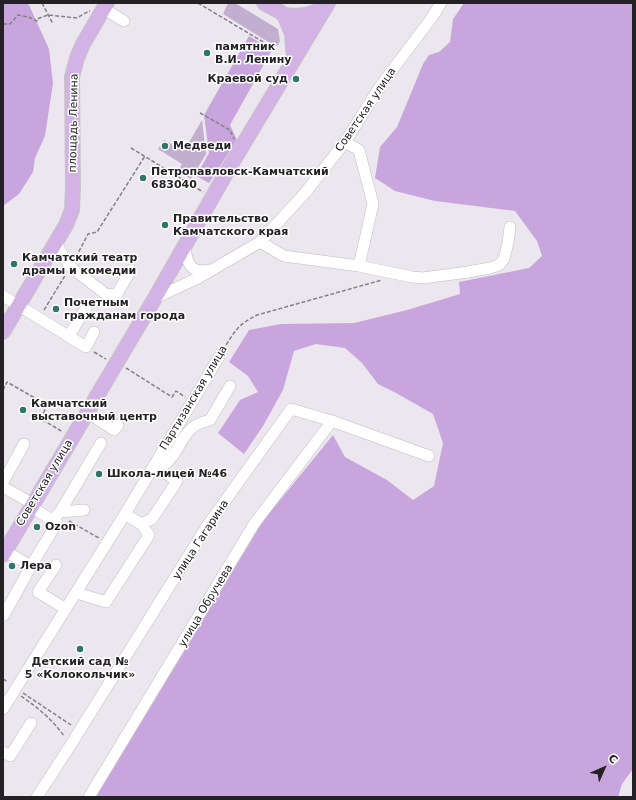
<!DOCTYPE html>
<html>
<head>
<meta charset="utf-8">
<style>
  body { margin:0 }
  #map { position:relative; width:636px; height:800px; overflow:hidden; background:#ece7ef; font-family:"DejaVu Sans",sans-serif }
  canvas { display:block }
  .frame { position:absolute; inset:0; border:4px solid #232124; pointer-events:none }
  .north { position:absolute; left:584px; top:748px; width:40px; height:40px; -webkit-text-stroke:3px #fff; paint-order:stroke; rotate:45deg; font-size:11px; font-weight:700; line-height:16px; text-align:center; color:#232124 }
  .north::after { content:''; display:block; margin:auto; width:14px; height:18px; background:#232124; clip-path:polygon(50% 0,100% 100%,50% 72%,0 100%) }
</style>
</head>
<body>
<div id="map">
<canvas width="636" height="800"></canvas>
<div class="frame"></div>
<div class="north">С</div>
</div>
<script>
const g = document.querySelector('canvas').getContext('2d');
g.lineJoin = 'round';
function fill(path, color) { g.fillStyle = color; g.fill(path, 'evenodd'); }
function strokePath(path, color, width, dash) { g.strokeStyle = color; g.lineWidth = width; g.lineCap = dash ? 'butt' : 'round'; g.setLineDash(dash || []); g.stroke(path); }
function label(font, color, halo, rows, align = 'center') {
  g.font = font + ' "DejaVu Sans",sans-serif'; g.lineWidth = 3; g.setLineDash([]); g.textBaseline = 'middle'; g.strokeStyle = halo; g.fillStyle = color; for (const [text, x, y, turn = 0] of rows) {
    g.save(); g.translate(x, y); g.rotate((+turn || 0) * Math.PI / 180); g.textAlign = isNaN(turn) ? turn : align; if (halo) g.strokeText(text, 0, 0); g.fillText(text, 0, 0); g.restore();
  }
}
fill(new Path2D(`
  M228 3H235L278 29 280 41 278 45 275 46 223 14Z
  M202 120 206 154 191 179 178 171 182 164 158 149 164 140 184 151Z`), '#c2aece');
fill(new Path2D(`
  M3 3H27L29 5 49 49 53 83 45 136 35 158 33 172 19 194 3 206Z
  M464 3H633V769L622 784 618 797H96L263 521 333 435 345 457 387 480 413 500 434 486 443 443 433 414 396 393 378 384 362 363 345 348 316 344 294 351 283 390 263 426 244 454 218 433 240 400 258 392 248 376 229 362 249 330 281 324 354 323 407 310 460 294 459 282 529 268 542 256 537 241 515 211 435 201 395 191 375 178 380 147 397 127 423 64 429 55 439 52 450 42 453 19Z
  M249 36 272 50 230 125 237 140 209 183 196 176 209 153 204 115Z`), '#c8a6dd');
const minor = new Path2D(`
  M104 9 124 21
  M345 142 359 150 373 204 359 266
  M56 242 64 258 73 269 107 295 117 294 131 270
  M260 242 284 256 359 266 412 277 423 278 468 272 490 268 499 265 504 259 508 243 510 227
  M185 246C187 264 190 274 211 270
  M3 296 86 347 94 332
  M155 298 198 278 260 242 305 193 345 142 381 85 433 16 441 3
  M69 336 86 308
  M87 412 114 430 118 425
  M154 466C158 466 162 466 166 463 177 455 181 437 192 428 197 423 204 422 210 420L230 386
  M3 482 24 444
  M3 487 33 504
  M60 512 101 443
  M57 515 60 512 84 510
  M141 524 152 519 177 481 154 466
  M56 565 38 592 66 609
  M31 566 57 523 31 507
  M77 593 106 602 149 535 141 524 125 514
  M4 615 31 566 5 551
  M3 709 125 514 219 357
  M3 752 10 756 31 723
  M37 797 70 746 207 526 291 409 332 421 429 456
  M89 797 254 524 332 421`);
const major = new Path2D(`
  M264 3C271 7 278 10 283 14 297 25 297 37 317 21
  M284 15C300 17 312 15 326 7
  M285 17 292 34 294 60
  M3 332 66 225 72 210 73 186 72 77 77 58 83 44 107 3
  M3 555 155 298 229 168 328 3`);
strokePath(minor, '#bfbbc2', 12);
strokePath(major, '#c6c5c6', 16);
strokePath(new Path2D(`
  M42 3 53 24
  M198 3 275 49
  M3 24H10L18 15 28 17 37 21V19L48 15 77 18 89 11H90
  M200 113 230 130 234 139
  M131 148 203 192
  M76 257 88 234 97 232 145 156
  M44 310 66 274
  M223 350C235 331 237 325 257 315L382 280
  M94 352 106 359
  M126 368 172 397 176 391 185 397
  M3 390 7 382 47 405 41 419 63 432
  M69 521 99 538
  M3 679 8 682
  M23 693 71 725
  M21 696C38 708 52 719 64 736`), '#848186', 1.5, [4, 2]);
strokePath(minor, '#fff', 11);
strokePath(major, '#d3b2e6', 14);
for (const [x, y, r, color] of [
  [207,53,4,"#2f756a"],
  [296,79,4,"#2f756a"],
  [165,146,4,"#2f756a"],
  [143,178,4,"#2f756a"],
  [165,225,4,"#2f756a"],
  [14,264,4,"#2f756a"],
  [56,309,4,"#2f756a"],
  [23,410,4,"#2f756a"],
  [99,474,4,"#2f756a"],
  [37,527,4,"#2f756a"],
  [12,566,4,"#2f756a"],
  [80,649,4,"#2f756a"]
]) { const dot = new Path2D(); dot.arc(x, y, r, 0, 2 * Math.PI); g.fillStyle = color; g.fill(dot); strokePath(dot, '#fff', 1.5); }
label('bold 11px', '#232124', '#fff', [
  ["памятник",215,47],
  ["В.И. Ленину",215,60],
  ["Краевой суд",288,79,"right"],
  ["Медведи",173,146],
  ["Петропавловск-Камчатский",151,172],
  ["683040",151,185],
  ["Правительство",173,219],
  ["Камчатского края",173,232],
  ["Камчатский театр",22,258],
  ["драмы и комедии",22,271],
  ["Почетным",64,303],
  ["гражданам города",64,316],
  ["Камчатский",31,404],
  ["выставочный центр",31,417],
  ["Школа-лицей №46",107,474],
  ["Ozon",45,527],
  ["Лера",20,566],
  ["Детский сад №",80,662,"center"],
  ["5 «Колокольчик»",80,675,"center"]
], 'left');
label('11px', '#232124', '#fff', [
  ["Советская улица",366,110,-56],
  ["площадь Ленина",74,123,-89],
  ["Партизанская улица",194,398,-59],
  ["Советская улица",45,483,-59],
  ["улица Гагарина",201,540,-57],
  ["улица Обручева",206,606,-59]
]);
</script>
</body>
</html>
